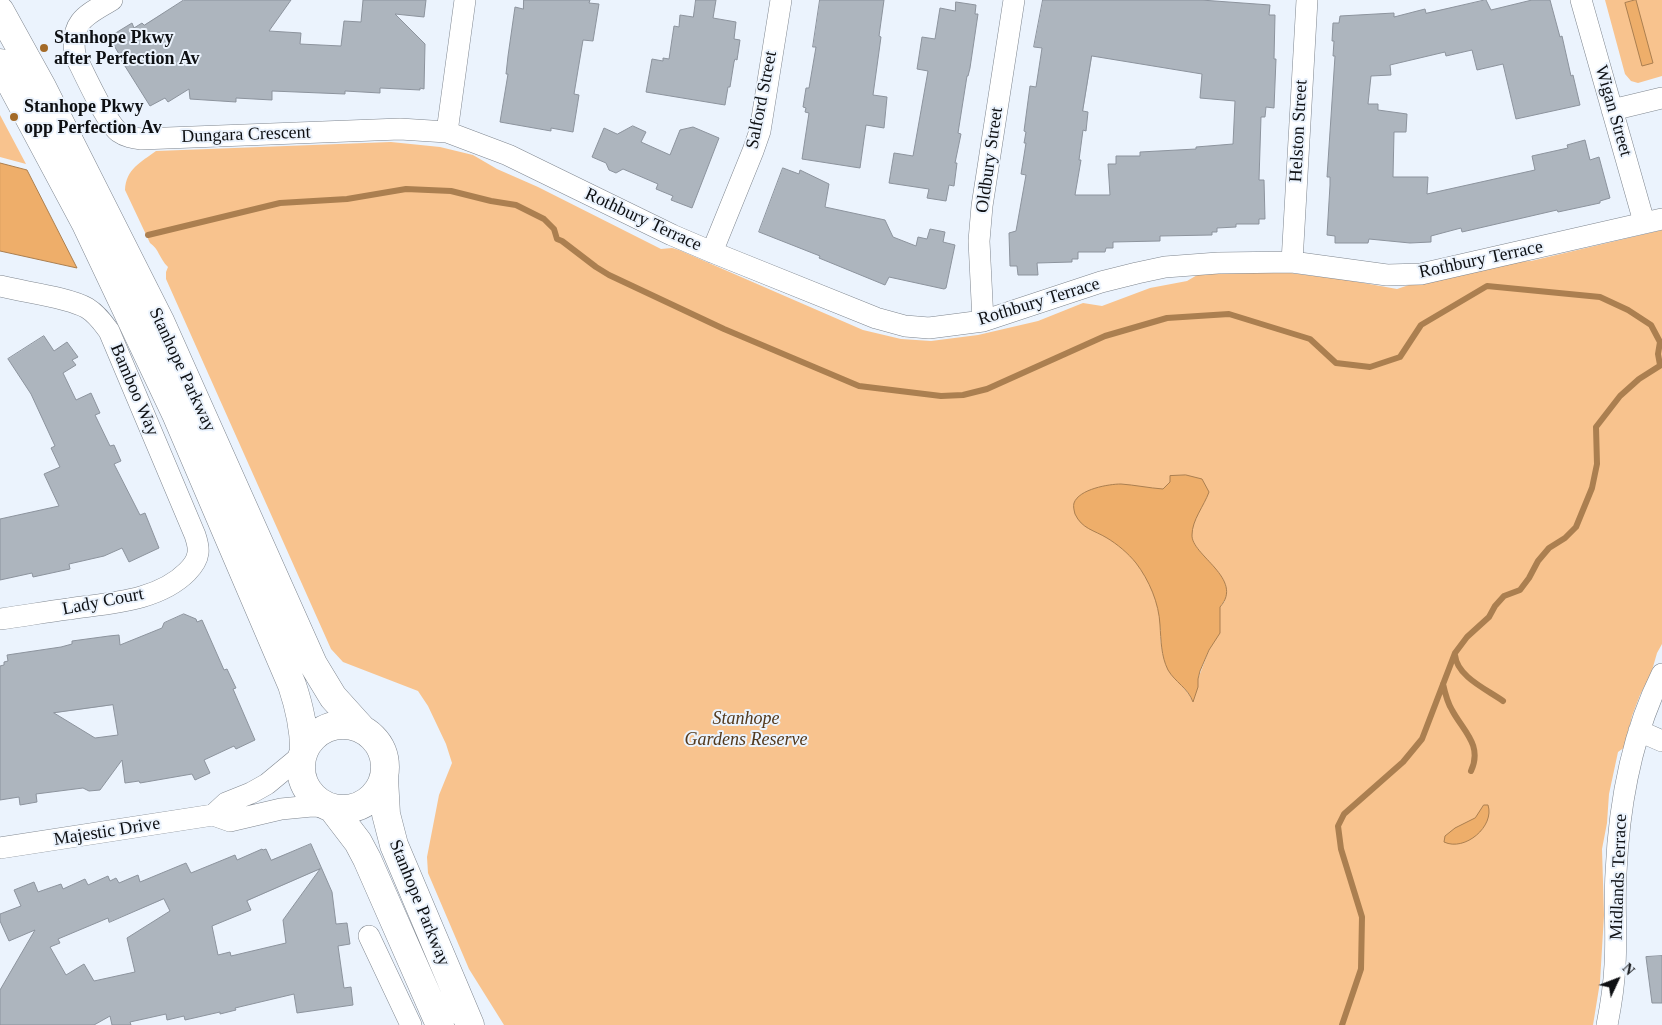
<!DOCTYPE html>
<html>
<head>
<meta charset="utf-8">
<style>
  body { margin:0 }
  #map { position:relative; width:1662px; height:1025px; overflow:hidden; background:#ebf3fd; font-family:Georgia,serif }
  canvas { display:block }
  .north { position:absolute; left:1592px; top:955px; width:50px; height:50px; -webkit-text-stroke:4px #ebf3fd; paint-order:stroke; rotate:47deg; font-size:14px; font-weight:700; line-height:20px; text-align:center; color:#0e1013 }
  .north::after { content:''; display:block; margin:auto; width:18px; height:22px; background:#0e1013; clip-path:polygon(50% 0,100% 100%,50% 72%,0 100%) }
</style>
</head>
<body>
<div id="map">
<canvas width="1662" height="1025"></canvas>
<div class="north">N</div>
</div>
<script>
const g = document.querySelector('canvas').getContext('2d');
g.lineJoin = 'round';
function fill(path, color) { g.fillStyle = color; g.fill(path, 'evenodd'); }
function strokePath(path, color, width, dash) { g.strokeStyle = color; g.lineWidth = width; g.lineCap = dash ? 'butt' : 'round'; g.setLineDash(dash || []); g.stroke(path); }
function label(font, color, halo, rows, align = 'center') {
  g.font = font + ' Georgia,serif'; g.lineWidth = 4; g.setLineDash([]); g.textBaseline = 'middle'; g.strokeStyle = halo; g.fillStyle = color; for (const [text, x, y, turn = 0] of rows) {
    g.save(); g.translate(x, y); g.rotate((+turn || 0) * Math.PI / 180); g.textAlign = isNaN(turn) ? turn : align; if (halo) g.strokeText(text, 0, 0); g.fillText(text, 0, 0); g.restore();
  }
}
fill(new Path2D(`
  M1605 0H1662V76L1638 83 1631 81 1625 74Z
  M0 115 26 164 0 157Z
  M391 142 440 147 473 155 497 169 538 187 661 249 672 248 679 250 863 330 901 339 931 341 978 335 1038 321 1083 303 1102 306 1150 288 1187 281 1199 274 1262 272 1291 273 1347 280 1397 289 1427 279 1508 262 1531 261 1662 230V644L1657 653 1651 674 1640 695 1632 716 1625 747 1618 752 1609 794 1607 823 1602 849 1604 915 1600 982 1593 1025H504L469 969 428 873 427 857 439 795 452 763 446 744 428 706 418 691 343 662 331 649 166 279V272L168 267C159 258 159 249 150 243L125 190C126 169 141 162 156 151ZM1225 601 1220 607 1219 633 1209 650 1198 679 1193 702C1188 691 1180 685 1173 676 1162 663 1160 642 1160 626Z`), '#f8c38e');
const water = new Path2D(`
  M1636 0 1653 63 1642 66 1625 3Z
  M0 163 27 170 77 268 0 251Z
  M1186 475 1202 479 1209 492C1204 506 1192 520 1192 535 1191 555 1245 579 1220 607V633L1209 650 1200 671 1198 679V687L1193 702C1188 688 1175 682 1168 670 1161 656 1161 640 1160 625 1159 603 1149 580 1136 563 1128 553 1117 544 1107 538 1094 530 1082 529 1075 514 1074 510 1073 506 1074 503 1079 489 1109 484 1121 484 1135 485 1149 488 1163 489L1170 482V476Z
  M1484 805H1488C1495 826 1465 852 1444 842L1445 836 1455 828 1475 818Z`);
fill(water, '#eeae6a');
strokePath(water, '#ab7f50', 1);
strokePath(new Path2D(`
  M148 235 280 203 347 199 406 189 451 191 491 201 516 205 544 219 554 229 557 239 562 241 596 267 609 275 724 329 859 386 941 396 963 395 987 389 1105 336 1167 318 1229 314 1310 339 1336 363 1370 367 1400 357 1421 325 1487 286 1600 297 1628 310 1651 325 1660 342 1658 354 1660 365
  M1455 655C1457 677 1488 690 1503 701
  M1443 684C1445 693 1447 702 1452 710 1463 731 1483 745 1471 771
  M1342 1025 1361 969 1362 917 1341 849 1338 826 1344 814 1403 762 1422 739 1455 653 1467 637 1489 617 1495 606 1504 596 1520 590 1529 578 1538 561 1549 548 1565 538 1576 527 1592 488 1597 464 1596 427 1620 396 1639 379 1661 365`), '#ab7f50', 6);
const building = new Path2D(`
  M184 0H291L269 31 301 33 300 44 341 46 344 21 361 22 363 0H426L424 17 395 14 425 44 424 89 420 88V90L380 88V93L345 91V94L272 91V100L236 98V102L190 99 189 89 168 102 165 98 150 106 118 55 119 54 109 37 132 23 134 28 142 23 144 25Z
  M524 0H590L589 3 599 4 593 41 583 40 574 94 579 95 573 132 551 128V131L500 122 508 74H506L508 56 515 7 523 9Z
  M696 0H716L713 18 736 22 734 39 740 40 737 60 735 59 734 62 730 87H728L725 105 646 92 652 59 663 61V58L669 59 674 26 679 27 680 15 693 17Z
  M820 0H884L879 36 881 37 873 95 887 97 884 128 866 125 860 168 802 159 809 113 805 112 806 108 803 107 806 88H809L816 47H813Z
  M1043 0H1201L1270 5 1269 15H1275L1274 59H1276L1274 108 1266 107 1265 117H1261L1259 180H1264L1265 219H1259V224H1236V227L1217 228V232H1212V235L1160 236V241L1113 242V248H1106L1105 252H1078V259H1072V262L1037 263 1038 275H1018L1017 266H1010L1009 233 1016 231 1026 175 1021 174 1026 143H1024L1026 132 1024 131 1030 86 1036 87 1042 48 1034 47ZM1092 56 1202 74 1200 98 1235 101 1233 144 1196 147V149L1140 152V156H1116V164H1108L1110 195H1075L1081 160H1079L1083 130 1086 131 1088 112 1083 111Z
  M1486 0 1491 10 1532 0H1550L1560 37 1562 36 1571 76 1573 75 1580 105 1516 119 1503 64 1477 70 1472 50 1446 56 1445 52 1390 65 1391 75 1371 76 1368 104H1378V110L1407 114 1406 132H1394L1393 177H1428L1427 194 1535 170 1532 156 1568 148 1567 145 1585 140 1590 160 1599 157 1610 198 1600 201V203L1558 212 1557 210 1462 232 1461 228 1431 236V242L1410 243 1369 239 1368 243H1335V236L1327 235 1330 185V177H1327L1335 56H1333L1334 41H1332L1333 23H1339L1340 16 1394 13V17L1425 9 1426 13Z
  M956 2 976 5 975 14H978L970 68 968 76H967L958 133 961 134 955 163H957L954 186 949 185 946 201 927 198 929 189 889 183 894 153 913 156 928 71 917 69 922 37 935 39 940 8 955 11Z
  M633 126 646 132 641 142 670 155 680 130 693 127 719 138 692 208 671 200 673 196 656 189 658 184 623 169 616 173 609 170 606 163 592 157 604 128 617 134Z
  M783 168 799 174 800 170 829 184 825 207 885 220 893 237 916 246 918 237 927 239 930 229 945 232 943 242 955 245 946 288 944 289 889 277 885 285 819 258 820 256 759 232Z
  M44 336 54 351 67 342 78 357 72 360 76 365 63 373 76 400 91 393 100 413 95 415 110 446 114 445 121 461 114 464 140 515 145 513 159 548 129 562 122 548 104 556 69 564 70 569 33 577 32 573 0 580V519L59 506 44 474 60 467 51 448 55 446 31 394 8 359Z
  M184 614 196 619 197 622 202 620 224 670 227 669 236 688 233 689 255 740 236 749 234 746 204 760 210 773 195 780 192 774 140 783 139 781 125 783 122 760 100 790 89 791 83 788 36 794 37 802 20 805 19 797 0 800V666L4 665V662L8 661 7 655 61 647 72 644V641L109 636 119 635 120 645 162 628 164 623ZM113 705 118 735 95 738 54 713Z
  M311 844 332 892 336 924 347 923 350 944 338 946 344 988 351 987 353 1005 297 1013 294 994 235 1008 236 1010 220 1014V1012L185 1020 184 1016 167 1020 166 1014 130 1022 131 1025H112L110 1016 94 1025H0V990L35 930 9 941 0 921V914L21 906 14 890 34 882 38 892 61 884 63 889 85 879 88 885 108 876 110 881 116 878 119 883 138 875 140 882 186 863 191 873 235 855 237 860 262 849 263 850 266 849 271 860ZM320 869 283 920 286 943 231 956 230 952 218 955 212 926 251 910 247 901ZM164 899 170 911 127 938 135 972 94 981 84 964 66 975 50 947 60 943 58 939 108 918 109 922Z
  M1662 956V1003H1652L1646 957Z`);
fill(building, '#adb5be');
strokePath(building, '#8c939d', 1);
const minor = new Path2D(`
  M112 0C86 15 70 21 75 55 83 71 107 124 119 132 126 137 133 138 141 139L400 129 447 132 508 155 672 235 712 252 876 318 905 326 929 328 983 321 1101 282 1137 273 1165 267 1218 263 1292 262 1387 275 1421 274 1662 219
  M1581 0 1644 222
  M1612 110 1662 98
  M447 132 465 0
  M712 252 753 151 760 131 781 0
  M1292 262 1307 0
  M0 286C23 292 68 297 87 308 97 314 103 323 109 331L195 535C197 541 199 547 198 553 197 561 192 567 187 572 157 602 107 603 68 609 45 612 23 616 0 619
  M983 321 979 241 982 206 1014 0
  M1639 731 1662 741
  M213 815 226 803 251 793 267 784 302 755
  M0 848 213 815 230 821 281 809 312 806 330 807
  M369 936 411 1025
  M1607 1025C1611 1005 1614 985 1615 965 1617 934 1614 904 1616 873 1619 804 1631 736 1662 674`);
const secondary = new Path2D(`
  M0 11 42 87 160 321 313 664 333 697 361 728
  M0 63 86 224 176 414 292 685C299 706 304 726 304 749
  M301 767a42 42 0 1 1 84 0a42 42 0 1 1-84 0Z
  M384 778 386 814 394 845 470 1025
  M332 808 358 842 367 859 440 1025`);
strokePath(minor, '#7f868f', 22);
strokePath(secondary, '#7f868f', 29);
strokePath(minor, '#fff', 21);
strokePath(secondary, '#fff', 28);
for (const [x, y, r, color] of [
  [44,48,5,"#a36a28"],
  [14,117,5,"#a36a28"]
]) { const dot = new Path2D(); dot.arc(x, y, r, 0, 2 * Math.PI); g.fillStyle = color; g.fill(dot); strokePath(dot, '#ebf3fd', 2); }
label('bold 18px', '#0e1013', '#ebf3fd', [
  ["Stanhope Pkwy",54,38],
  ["after Perfection Av",54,59],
  ["Stanhope Pkwy",24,107],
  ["opp Perfection Av",24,128]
], 'left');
label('18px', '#0e1013', '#ebf3fd', [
  ["Salford Street",762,100,-79],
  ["Wigan Street",1613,111,74],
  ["Helston Street",1299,131,-87],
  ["Dungara Crescent",246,135,-2],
  ["Oldbury Street",990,160,-82],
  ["Rothbury Terrace",643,220,25],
  ["Rothbury Terrace",1481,260,-12],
  ["Rothbury Terrace",1039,302,-17],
  ["Stanhope Parkway",182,370,65],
  ["Bamboo Way",134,390,67],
  ["Lady Court",103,602,-11],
  ["Majestic Drive",107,832,-9],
  ["Midlands Terrace",1619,877,-88],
  ["Stanhope Parkway",419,903,68]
]);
label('italic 18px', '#53391c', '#ebf3fd', [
  ["Stanhope",746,719],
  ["Gardens Reserve",746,740]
]);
</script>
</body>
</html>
